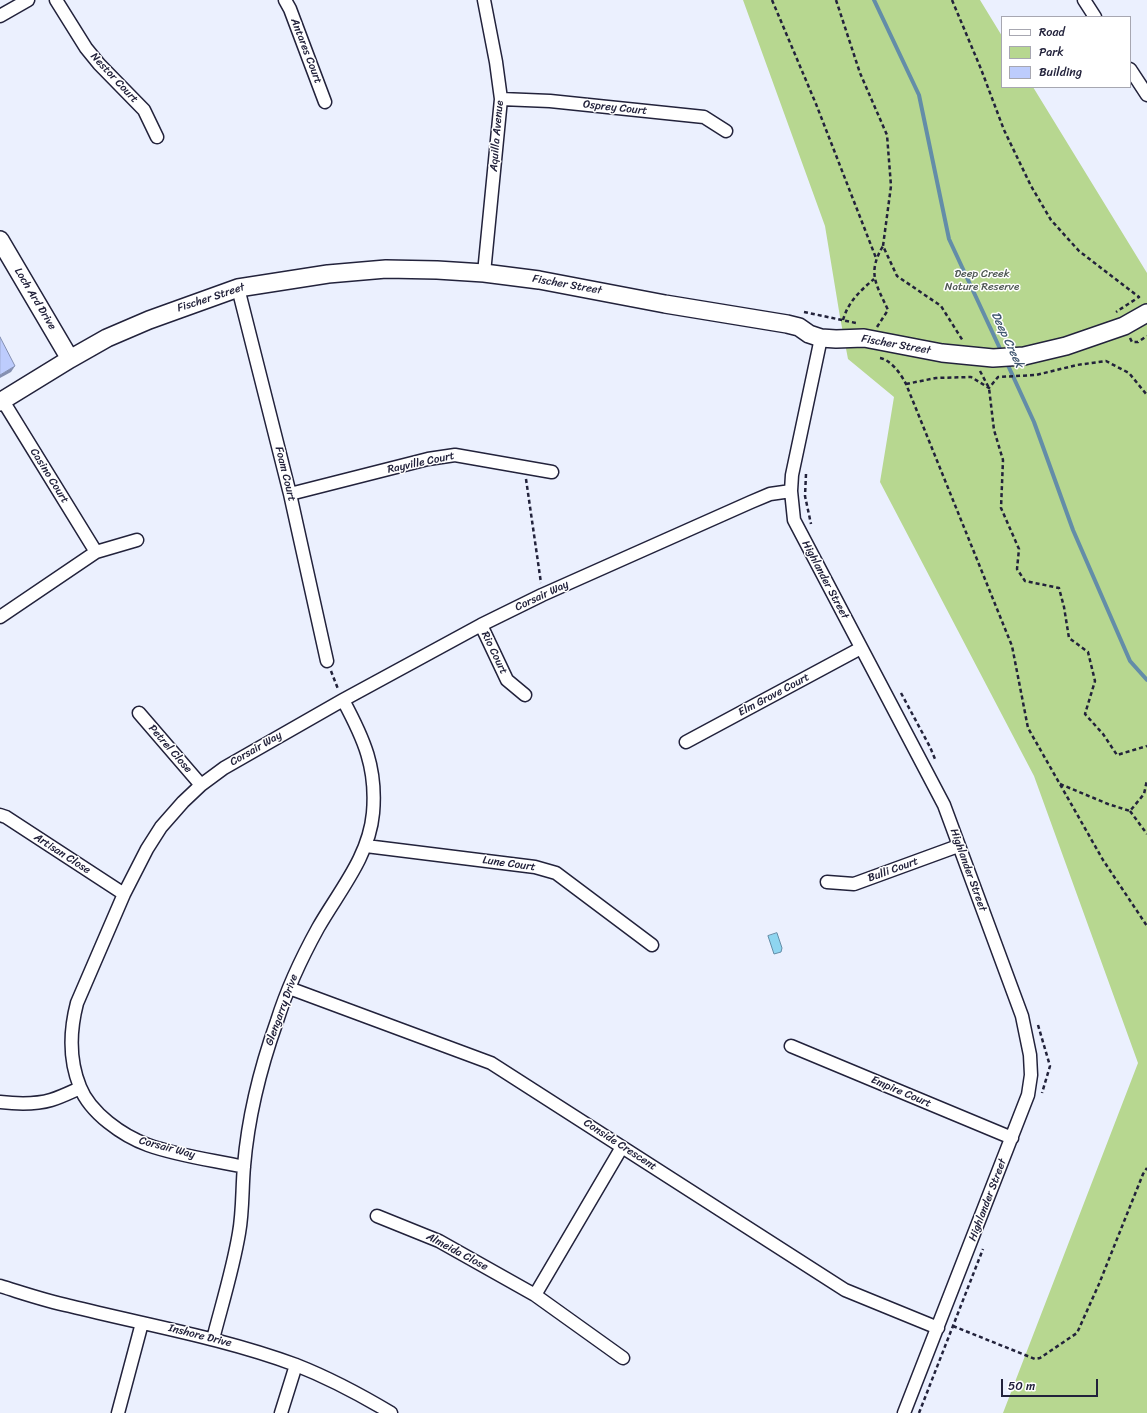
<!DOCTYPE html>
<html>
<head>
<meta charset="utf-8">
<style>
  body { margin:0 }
  #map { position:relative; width:1147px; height:1413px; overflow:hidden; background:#ebf0fe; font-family:Sriracha,sans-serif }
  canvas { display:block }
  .legend { position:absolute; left:1001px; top:16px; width:130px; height:72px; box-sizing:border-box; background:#fff; border:1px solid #a7a7b1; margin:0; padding:5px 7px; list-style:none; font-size:12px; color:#22223b }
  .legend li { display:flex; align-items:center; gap:8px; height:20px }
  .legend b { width:20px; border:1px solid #a7a7b1 }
  .scale { position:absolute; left:1001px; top:1379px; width:97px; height:18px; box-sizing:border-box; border:2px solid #22223b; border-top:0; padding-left:5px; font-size:12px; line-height:14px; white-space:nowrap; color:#22223b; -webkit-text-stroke:3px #fff; paint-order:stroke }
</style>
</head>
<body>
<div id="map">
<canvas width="1147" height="1413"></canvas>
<ul class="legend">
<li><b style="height:5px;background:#fff"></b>Road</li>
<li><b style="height:11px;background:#b7d790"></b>Park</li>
<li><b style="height:11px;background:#bdccfd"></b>Building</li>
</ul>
<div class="scale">50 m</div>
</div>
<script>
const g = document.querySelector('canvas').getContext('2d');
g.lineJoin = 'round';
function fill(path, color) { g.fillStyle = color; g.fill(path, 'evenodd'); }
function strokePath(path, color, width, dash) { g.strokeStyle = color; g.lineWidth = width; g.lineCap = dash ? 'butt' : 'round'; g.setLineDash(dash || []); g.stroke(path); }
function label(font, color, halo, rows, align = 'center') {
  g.font = font + ' Sriracha,sans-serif'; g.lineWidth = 3; g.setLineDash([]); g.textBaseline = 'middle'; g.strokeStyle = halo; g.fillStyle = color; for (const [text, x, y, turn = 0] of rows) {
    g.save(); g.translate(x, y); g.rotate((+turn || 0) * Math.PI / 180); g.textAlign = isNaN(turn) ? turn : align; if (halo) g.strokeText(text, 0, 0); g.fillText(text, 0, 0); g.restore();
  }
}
fill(new Path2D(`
  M743 0H980L1002 36V87H1033L1147 273V1413H1003L1138 1063 1034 776 880 482 894 397 848 359 840 317 825 226Z`), '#b7d790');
const water = new Path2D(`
  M777 933 782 948 781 952 774 954 768 936Z`);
fill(water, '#8ed5f0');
strokePath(water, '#638da8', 1);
strokePath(new Path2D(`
  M874 0 919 95 949 239 1002 353
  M1006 361 1034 422 1073 530 1130 661 1147 680`), '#638da8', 4);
const street = new Path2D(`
  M56 0 86 48 99 64 144 110 157 137
  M285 0 290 9 325 102
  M484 0 496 62 501 99 484 273
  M1084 0 1095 17
  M0 16 28 0
  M1130 69 1147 95
  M501 99 550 101 704 117 726 131
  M238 288 290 494 327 661
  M821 338 792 475 791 491 794 520 944 805 1022 1016 1030 1055 1031 1075 1028 1095 904 1413
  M3 401 96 552 137 540
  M290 494 428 459 455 455 552 472
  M0 617 96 552
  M481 625 507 680 525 695
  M139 713 201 785
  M686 742 861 648
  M0 815 6 817 124 894
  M366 846 535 867 556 873 652 945
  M827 882 854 884 958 846
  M289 988 491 1063 845 1290 938 1328
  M791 1046 1012 1138
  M0 1102C17 1104 34 1105 51 1100 61 1097 71 1092 80 1088
  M622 1147 535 1295 623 1358
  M244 1167C212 1160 179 1156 148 1145 123 1136 90 1113 80 1087 69 1060 70 1030 77 1003L124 894 147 849 161 827 183 802 201 785 224 768 343 700 481 625 542 595 751 502 770 494 791 491
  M377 1216 439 1241 535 1295
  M0 1286C23 1293 46 1301 70 1306 146 1325 223 1338 296 1365 329 1378 361 1395 391 1413
  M213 1339C222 1304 233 1269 239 1233 243 1211 242 1188 244 1166 248 1118 261 1066 277 1021 287 989 302 957 318 928 339 891 369 857 373 813 377 768 364 739 343 700
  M118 1413 142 1323
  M281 1413 296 1365`);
const secondary = new Path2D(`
  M0 240 70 359
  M0 402 70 359 107 338 149 320 238 288 328 274 386 269 437 270 484 273 539 280 665 304 787 324 799 327 809 334 821 338 836 339 864 338 942 353 993 358 1024 356 1066 346 1124 326 1147 313`);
strokePath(street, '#22223b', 15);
strokePath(secondary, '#22223b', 20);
strokePath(new Path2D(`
  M772 0 816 104 876 258
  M836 0 860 73 887 135 891 186 883 246 897 276 941 306 963 341
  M952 0 981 69 1004 130 1031 186 1051 220 1079 251 1139 297 1116 312
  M804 312 856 323
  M843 320C848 302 860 291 874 279
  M877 327 888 310C876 284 867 273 883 246
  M1130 338 1132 342H1138L1147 336
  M880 358C891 360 901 374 906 384L1012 646 1028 728 1103 860 1147 926
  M980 371 989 388 994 430 1003 460 1001 508 1019 549 1017 569 1025 581 1059 588 1064 607 1069 638 1088 652 1095 681 1085 714 1103 734 1117 755 1147 746
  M906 384 936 378 971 377 989 388 998 377 1036 375 1077 365 1106 361 1129 373 1147 395
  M806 474 805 496 811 524
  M526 479 541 583
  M331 671 338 689
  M901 693 930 747 935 759
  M1060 784 1108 804 1130 811 1144 794 1147 780
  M1130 811 1147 834
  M1038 1025 1050 1066 1042 1093
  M953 1326 1035 1359 1040 1358 1077 1333 1099 1284 1143 1174 1147 1168
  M919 1413 983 1249`), '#22223b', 2.5, [4, 3]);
strokePath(street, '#fff', 12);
strokePath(secondary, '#fff', 17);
fill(new Path2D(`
  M15 366 11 372 0 378V375Z`), '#848fb1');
const building = new Path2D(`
  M0 337 15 366 0 375Z`);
fill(building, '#bdccfd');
strokePath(building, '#848fb1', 1);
label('11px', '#22223b', '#fff', [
  ["Antares Court",306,51,69],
  ["Nestor Court",114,78,47],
  ["Osprey Court",615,108,6],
  ["Aquilla Avenue",497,136,-85],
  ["Fischer Street",567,285,10],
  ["Fischer Street",211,298,-18],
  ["Loch Ard Drive",35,299,59],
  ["Fischer Street",896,345,10],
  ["Rayville Court",421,463,-12],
  ["Foam Court",285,474,76],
  ["Casino Court",49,476,58],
  ["Highlander Street",825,580,62],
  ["Corsair Way",542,596,-25],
  ["Rio Court",494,653,64],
  ["Elm Grove Court",774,695,-28],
  ["Petrel Close",170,749,49],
  ["Corsair Way",256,749,-30],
  ["Artisan Close",62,854,33],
  ["Lune Court",509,864,8],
  ["Bulli Court",893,870,-20],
  ["Highlander Street",968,870,70],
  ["Glengarry Drive",282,1010,-70],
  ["Empire Court",901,1092,23],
  ["Conside Crescent",620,1145,33],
  ["Corsair Way",167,1148,15],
  ["Highlander Street",988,1200,-69],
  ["Almeida Close",457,1252,28],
  ["Inshore Drive",200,1336,14]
]);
label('11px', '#4f5854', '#fff', [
  ["Deep Creek",982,274],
  ["Nature Reserve",982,287]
]);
label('italic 12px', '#425871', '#fff', [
  ["Deep Creek",1007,340,65]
]);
</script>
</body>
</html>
